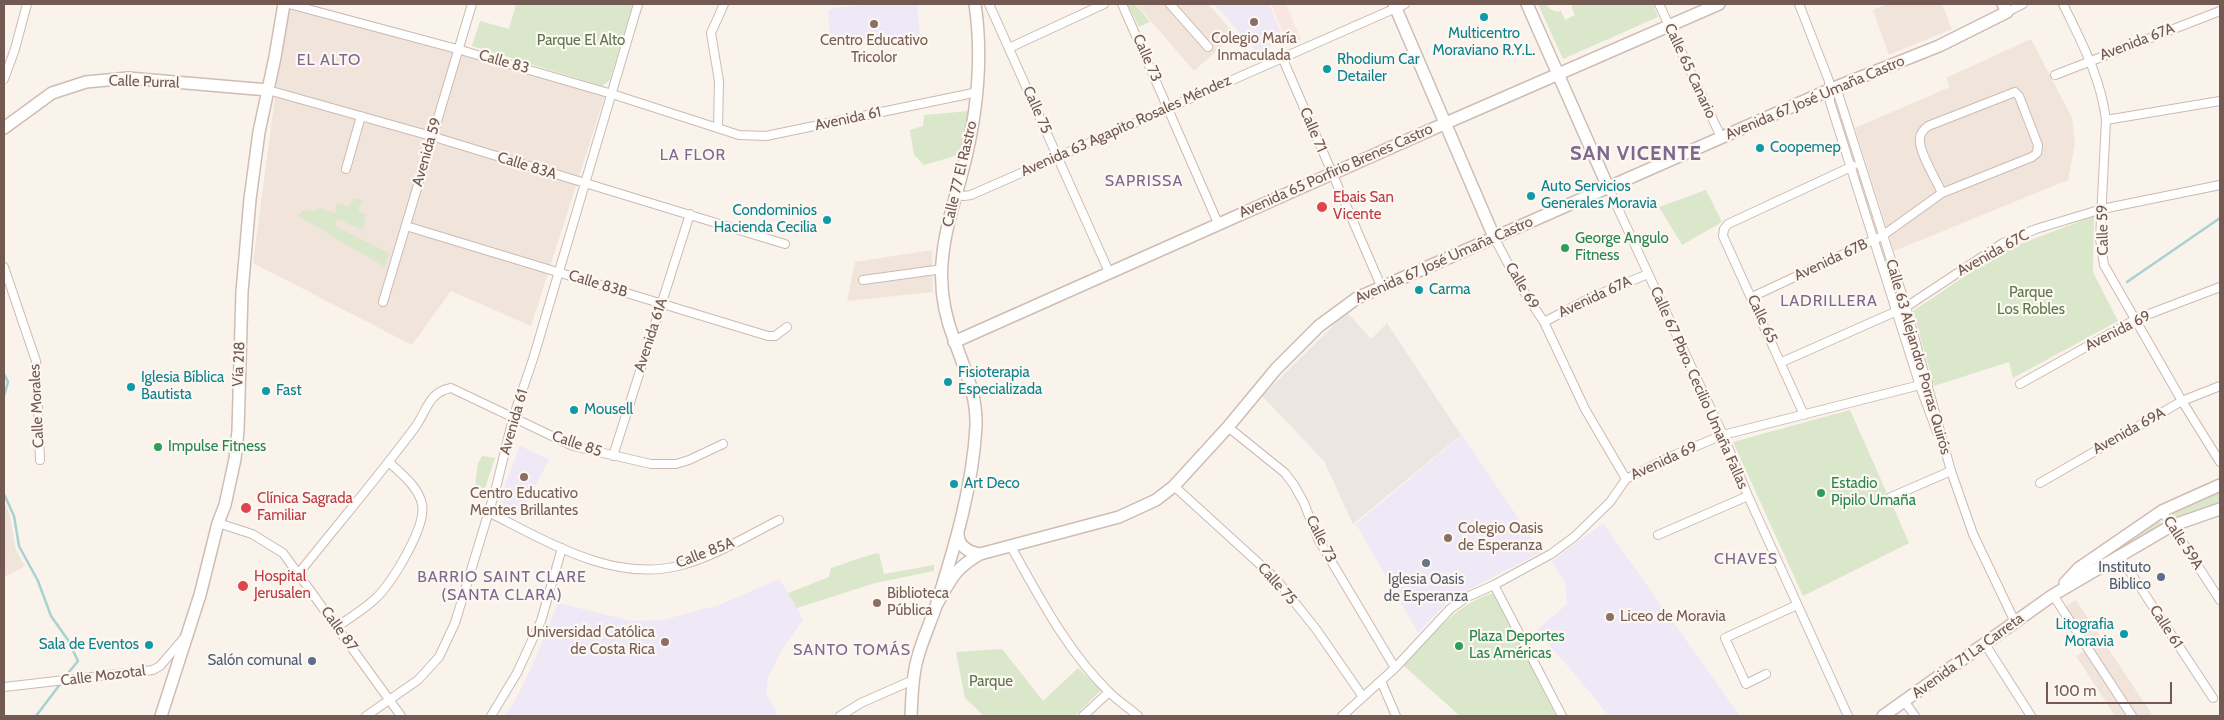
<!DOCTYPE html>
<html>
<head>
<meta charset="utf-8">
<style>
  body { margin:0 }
  #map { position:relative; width:2224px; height:720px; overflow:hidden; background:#faf3eb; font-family:Cabin,sans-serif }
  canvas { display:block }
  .frame { position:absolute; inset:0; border:5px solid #725951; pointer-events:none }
  .scale { position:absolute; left:2046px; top:682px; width:126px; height:22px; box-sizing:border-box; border:2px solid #725951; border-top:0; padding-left:6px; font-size:15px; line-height:18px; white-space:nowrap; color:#725951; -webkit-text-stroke:4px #fdf7f2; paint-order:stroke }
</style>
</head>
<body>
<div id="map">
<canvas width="2224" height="720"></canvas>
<div class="frame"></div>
<div class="scale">100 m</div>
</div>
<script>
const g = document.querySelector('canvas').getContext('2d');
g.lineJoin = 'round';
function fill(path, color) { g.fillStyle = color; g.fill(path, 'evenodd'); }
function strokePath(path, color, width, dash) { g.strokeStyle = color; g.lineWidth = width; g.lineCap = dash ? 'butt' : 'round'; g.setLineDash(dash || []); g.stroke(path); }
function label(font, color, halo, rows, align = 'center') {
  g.font = font + ' Cabin,sans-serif'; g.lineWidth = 4.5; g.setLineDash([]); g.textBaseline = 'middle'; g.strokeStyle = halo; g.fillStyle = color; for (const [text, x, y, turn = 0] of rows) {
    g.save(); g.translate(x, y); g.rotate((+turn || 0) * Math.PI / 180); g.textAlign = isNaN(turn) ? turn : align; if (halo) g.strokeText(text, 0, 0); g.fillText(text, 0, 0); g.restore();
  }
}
fill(new Path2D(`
  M1136 4H1208L1235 34 1194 71Z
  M1887 4H1942L1952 29 1889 55 1873 10Z
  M287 7 605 95 531 326 451 291 412 345 253 263Z
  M2031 39 2072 118 2075 144 2068 180 1894 251 1855 128 1950 87 1946 78Z
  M932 250 933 292 847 301 855 262Z
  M4 501 10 516 16 550 25 566 4 577Z
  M2076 600 2153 716H2115L2076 656 2084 651 2059 610Z`), '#f1e4db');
fill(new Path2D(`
  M1271 4H1286L1301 39 1288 45Z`), '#f9e5e1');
fill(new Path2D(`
  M1347 312 1371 339 1387 323 1461 435 1353 524 1324 461 1262 396Z`), '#ece6e3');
fill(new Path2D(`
  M874 4H917L920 36 883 39H830L828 12 833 8Z
  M1214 4H1269L1284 41 1257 52Z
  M1462 435 1541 552 1449 600 1418 633 1356 524Z
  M520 446 549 459 520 516 499 507 501 495Z
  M1603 523 1629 560 1740 716H1609L1574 673 1536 631 1567 604 1565 582 1552 561Z
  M779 579 795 604 803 620 783 648 768 678 766 693 778 716H505L519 693 533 664 558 603 632 621 662 620 719 605Z`), '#efe8f7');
fill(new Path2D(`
  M516 4H633L610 80 602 86 472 46 480 21 509 29Z
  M1130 4H1135L1150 22 1139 27 1128 5Z
  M1538 4H1546C1550 10 1554 12 1561 11L1565 20 1575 15 1571 6 1576 4H1653L1658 17 1563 59Z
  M969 111 962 154 924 165 914 155 910 130 923 126 924 115Z
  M1706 190 1722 222 1682 245 1659 207Z
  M356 198 362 200 358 211 366 215 363 230 337 219 335 226 389 253 385 267 298 216 303 210 313 211 322 208 335 214 337 203 348 207Z
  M2094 216 2093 272 2118 321 2013 378 2009 362 1934 386 1913 311 2004 250Z
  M1850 410 1909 543 1803 596 1733 442Z
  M482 456 495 458 484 491 475 487 478 463Z
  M2220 492V505L2171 524 2169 516Z
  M2158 521 2164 524 2093 565 2094 562Z
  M879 553 884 574 934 565V571L875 583 797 608 788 593 829 577 831 568C848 563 862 556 879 553Z
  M1493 593 1495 594 1556 716H1460L1403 665C1430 638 1455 604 1493 593Z
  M1002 649 1043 701 1078 668 1101 690 1075 716H984L965 698 956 652Z`), '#dae7cb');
strokePath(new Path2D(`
  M2127 282 2220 218
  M4 374 8 382 4 396
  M4 494 14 516 19 546 38 581 51 616 68 640 78 661 64 678
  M36 716 61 683`), '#a9d1d2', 2.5);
const street = new Path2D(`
  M289 4 457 49 612 94 739 135 766 136 978 92
  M989 4 1109 272
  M1122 4 1218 223
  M1170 4 1208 47
  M1659 4 1721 137
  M1799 4 1829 81 1830 102 1920 386 1937 432
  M2063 4C2081 41 2101 78 2106 120L2100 239 2104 265 2182 401 2220 462
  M2007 12 2023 4
  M1009 48 1104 4
  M1282 57 1381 286
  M2055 75 2220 11
  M4 79 15 49 27 4
  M1836 87 1906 307 1951 471 1973 534 2015 622
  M268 90 431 136 785 244
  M2106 120 2220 101
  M718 127 719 81 711 33 724 4
  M346 169 361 116
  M1608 187 1723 435 1748 496 1848 716
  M955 194 964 196 971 195 1405 4
  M406 226 768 336H775L787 327
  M1494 237 1517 281 1544 322 1585 409 1626 479
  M4 267 36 361 40 460
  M863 280 943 269
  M1752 297 1882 236 1942 193 2032 157 2037 153 2038 145 2019 96 2015 92 1928 126C1924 129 1920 133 1920 139 1918 151 1937 181 1942 193
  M383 302 472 4
  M1544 322 1590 298 1648 274
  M1782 362 1906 307 2003 243 2036 229 2102 209 2220 185
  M2020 384 2136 319 2220 287
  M1804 415 1723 236 1724 229 1728 224 1853 166
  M1228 427 1285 473 1294 485 1304 503 1318 539 1395 668
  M613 456 690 214
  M2040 483 2182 401 2220 386
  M1174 486 1276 579 1316 629 1363 697
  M1891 497 1951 471
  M2162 511 2220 600
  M488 512C547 541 611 582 678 566 714 557 747 536 779 520
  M218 523 252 534 283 553 401 716
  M1658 535 1748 496
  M1010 545C1039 596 1066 650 1109 692 1118 701 1129 708 1138 716
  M2119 555 2213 698
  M299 573C338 524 379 476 416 426 427 410 429 392 451 388L573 446 651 464H676L689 460 723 444
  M1494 585 1562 716
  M2053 595 2132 716
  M338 626C350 618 364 609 375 599 392 583 427 526 422 504 418 486 401 474 389 462
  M1985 644 2031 716
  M1766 674 1746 684 1725 638 1797 605
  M1381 681 1396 716
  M4 687 153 670 160 666 184 638
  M1904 701 1915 716
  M366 716 418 680 439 657 455 623 496 488 513 418 534 356 638 4
  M491 716 517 673 541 621 562 548
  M840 716 861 703 913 680
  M1083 716 1109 692
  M1342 716 1395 668 1450 609 1467 597 1494 585 1551 554 1574 537 1610 502 1626 479 1672 456 1723 435 1928 383`);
const secondary = new Path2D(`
  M1394 4 1494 237
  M1527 4 1608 187
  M4 128 52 93 86 82 128 78 268 90
  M954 342 1446 123 1719 4
  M958 531C957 545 967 552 980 554
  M2065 583 2079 568 2162 511 2220 485
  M937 604C951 579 954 569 980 554L1119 517 1156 500 1174 486 1228 427 1276 369 1319 326 1357 298 1836 87 1939 46 2007 12 2003 4
  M161 716 200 595 218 523 225 505 235 459 238 431 242 292 250 199 259 132 275 57 284 4
  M911 716C912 697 912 678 917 660 922 640 931 622 937 603 955 546 973 485 976 426 977 394 965 371 955 342 944 315 939 283 943 253 946 224 956 197 963 169 977 115 983 58 975 4
  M1883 716 2053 595 2171 526 2220 509`);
strokePath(street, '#cbbab2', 10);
strokePath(secondary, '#cfbcb3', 14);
strokePath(street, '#fff', 8);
strokePath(secondary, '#fff', 11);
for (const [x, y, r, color] of [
  [1484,17,5,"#0f9aa8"],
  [1254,22,5,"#8d6e63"],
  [874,24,5,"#8d6e63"],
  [1327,69,5,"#0f9aa8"],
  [1760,148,5,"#0f9aa8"],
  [1531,196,5,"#0f9aa8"],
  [1322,207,6,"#e0444e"],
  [827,220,5,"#0f9aa8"],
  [1565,248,5,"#2e9e5b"],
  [1419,290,5,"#0f9aa8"],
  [948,382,5,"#0f9aa8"],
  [131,387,5,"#0f9aa8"],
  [266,391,5,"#0f9aa8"],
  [574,410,5,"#0f9aa8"],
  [158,447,5,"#2e9e5b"],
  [524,477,5,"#8d6e63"],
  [954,484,5,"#0f9aa8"],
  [1821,493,5,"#2e9e5b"],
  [246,508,6,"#e0444e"],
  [1448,538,5,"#8d6e63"],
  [1426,563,5,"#6b7280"],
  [2161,577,5,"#5c6f8a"],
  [243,586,6,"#e0444e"],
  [877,603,5,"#8d6e63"],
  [1610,617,5,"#8d6e63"],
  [2124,634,5,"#0f9aa8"],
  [665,642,5,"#8d6e63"],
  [149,645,5,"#0f9aa8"],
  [1459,646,5,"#2e9e5b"],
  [312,661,5,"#5c6f8a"]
]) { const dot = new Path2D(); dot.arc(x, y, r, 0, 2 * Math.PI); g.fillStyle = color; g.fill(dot); strokePath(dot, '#fdf7f2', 2); }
label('15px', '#0d838f', '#fdf7f2', [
  ["Multicentro",1484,34,"center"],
  ["Moraviano R.Y.L.",1484,51,"center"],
  ["Rhodium Car",1337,60],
  ["Detailer",1337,77],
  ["Coopemep",1770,148],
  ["Auto Servicios",1541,187],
  ["Generales Moravia",1541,204],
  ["Condominios",817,211,"right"],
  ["Hacienda Cecilia",817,228,"right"],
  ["Carma",1429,290],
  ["Fisioterapia",958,373],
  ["Especializada",958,390],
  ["Iglesia Bíblica",141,378],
  ["Bautista",141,395],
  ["Fast",276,391],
  ["Mousell",584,410],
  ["Art Deco",964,484],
  ["Litografia",2114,625,"right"],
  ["Moravia",2114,642,"right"],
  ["Sala de Eventos",139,645,"right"]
], 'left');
label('15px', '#785e54', '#fdf7f2', [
  ["Colegio María",1254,39],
  ["Inmaculada",1254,56],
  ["Centro Educativo",874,41],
  ["Tricolor",874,58],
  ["Centro Educativo",524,494],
  ["Mentes Brillantes",524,511],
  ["Colegio Oasis",1458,529,"left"],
  ["de Esperanza",1458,546,"left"],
  ["Biblioteca",887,594,"left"],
  ["Pública",887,611,"left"],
  ["Liceo de Moravia",1620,617,"left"],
  ["Universidad Católica",655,633,"right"],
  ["de Costa Rica",655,650,"right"]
]);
label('15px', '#5e774b', '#fdf7f2', [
  ["Parque El Alto",581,41],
  ["Parque",2031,293],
  ["Los Robles",2031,310],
  ["Parque",991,682]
]);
label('15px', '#725951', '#fdf7f2', [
  ["Avenida 67A",2137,42,-21],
  ["Calle 73",1147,58,66],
  ["Calle 83",504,62,16],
  ["Calle 65 Canario",1690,71,65],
  ["Calle Purral",144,82,2],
  ["Avenida 67 José Umaña Castro",1815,98,-23],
  ["Calle 75",1037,110,66],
  ["Avenida 61",848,119,-12],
  ["Avenida 63 Agapito Rosales Méndez",1126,126,-24],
  ["Calle 71",1313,130,67],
  ["Avenida 59",427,152,-74],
  ["Calle 83A",527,166,17],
  ["Avenida 65 Porfirio Brenes Castro",1336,171,-24],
  ["Calle 77 El Rastro",960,174,-77],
  ["Calle 59",2103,230,-91],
  ["Avenida 67C",1993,253,-29],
  ["Avenida 67 José Umaña Castro",1444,260,-24],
  ["Avenida 67B",1831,260,-25],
  ["Calle 83B",598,284,17],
  ["Calle 69",1522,286,59],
  ["Avenida 67A",1595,297,-25],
  ["Calle 65",1762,319,65],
  ["Avenida 69",2118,331,-27],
  ["Avenida 61A",651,335,-72],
  ["Calle 63 Alejandro Porras Quirós",1918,357,74],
  ["Vía 218",239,364,-87],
  ["Calle 67 Pbro. Cecilio Umaña Fallas",1699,388,66],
  ["Calle Morales",37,406,-93],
  ["Avenida 61",514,422,-74],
  ["Avenida 69A",2129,431,-29],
  ["Calle 85",577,444,19],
  ["Avenida 69",1664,461,-25],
  ["Calle 73",1321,539,64],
  ["Calle 59A",2183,543,57],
  ["Calle 85A",705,553,-21],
  ["Calle 75",1277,584,48],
  ["Calle 61",2166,627,57],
  ["Calle 87",339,629,54],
  ["Avenida 71 La Carreta",1968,656,-36],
  ["Calle Mozotal",103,676,-7]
]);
label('15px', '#be3a42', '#fdf7f2', [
  ["Ebais San",1333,198],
  ["Vicente",1333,215],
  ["Clínica Sagrada",257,499],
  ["Familiar",257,516],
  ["Hospital",254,577],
  ["Jerusalen",254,594]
], 'left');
label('15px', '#27864d', '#fdf7f2', [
  ["George Angulo",1575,239],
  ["Fitness",1575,256],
  ["Impulse Fitness",168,447],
  ["Estadio",1831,484],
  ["Pipilo Umaña",1831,501],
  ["Plaza Deportes",1469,637],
  ["Las Américas",1469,654]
], 'left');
label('15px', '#4e5e75', '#fdf7f2', [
  ["Instituto",2151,568],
  ["Biblico",2151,585],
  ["Salón comunal",302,661]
], 'right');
label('15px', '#5b616d', '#fdf7f2', [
  ["Iglesia Oasis",1426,580],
  ["de Esperanza",1426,597]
]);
g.letterSpacing = '1px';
label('16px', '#7d698d', '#fdf7f2', [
  ["EL ALTO",329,60],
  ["LA FLOR",693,155],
  ["SAPRISSA",1144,181],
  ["LADRILLERA",1829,301],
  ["CHAVES",1746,559],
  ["BARRIO SAINT CLARE",502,577],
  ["(SANTA CLARA)",502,595],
  ["SANTO TOMÁS",852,650]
]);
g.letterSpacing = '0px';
g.letterSpacing = '1px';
label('bold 20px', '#7d698d', '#fdf7f2', [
  ["SAN VICENTE",1636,154]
]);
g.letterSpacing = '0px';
</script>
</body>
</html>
